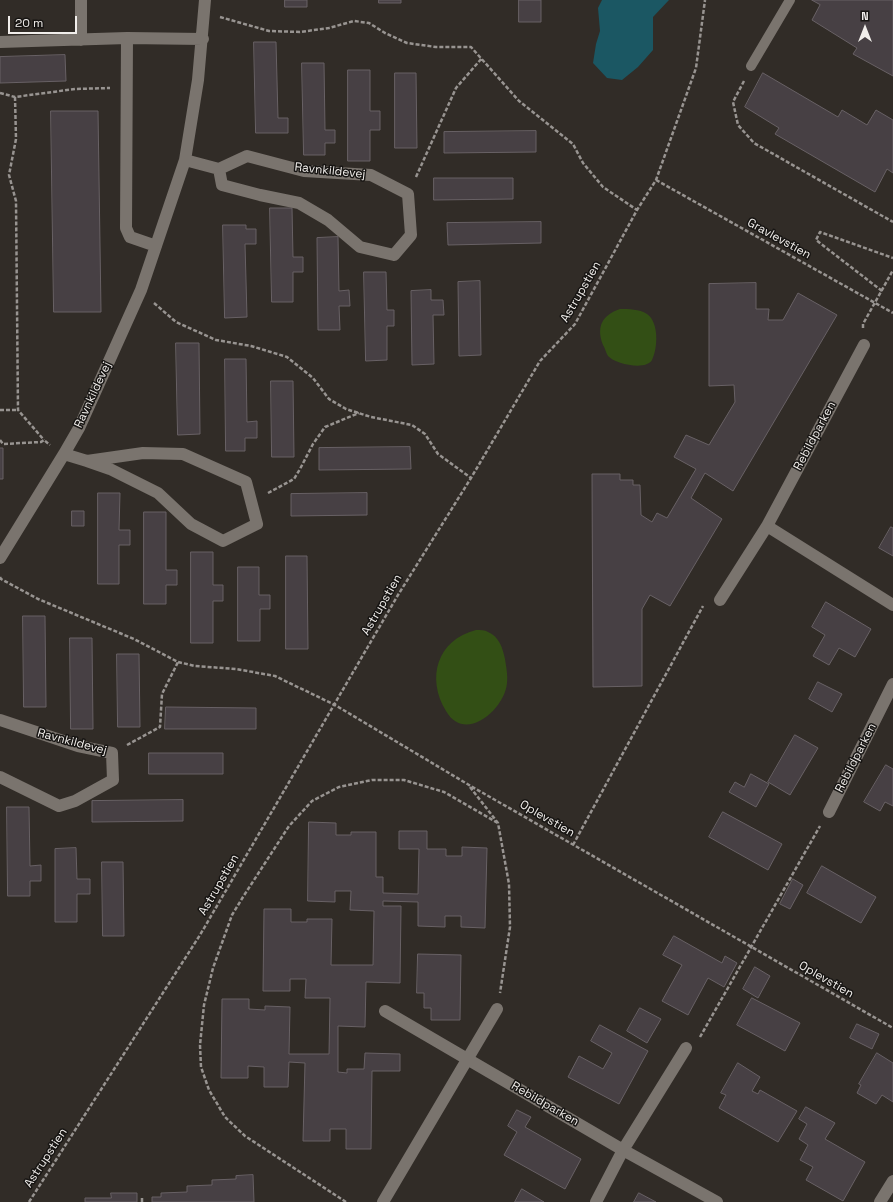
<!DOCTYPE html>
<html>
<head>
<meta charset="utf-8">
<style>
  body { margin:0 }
  #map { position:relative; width:893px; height:1202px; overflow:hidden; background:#312c27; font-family:"Space Grotesk",sans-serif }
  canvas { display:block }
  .north { position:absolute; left:845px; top:8px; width:40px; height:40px; -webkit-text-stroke:3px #171513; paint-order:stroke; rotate:0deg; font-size:11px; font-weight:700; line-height:16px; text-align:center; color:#f1eeeb }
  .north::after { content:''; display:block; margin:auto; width:14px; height:18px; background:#f1eeeb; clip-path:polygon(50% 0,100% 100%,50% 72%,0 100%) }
  .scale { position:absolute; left:8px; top:16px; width:69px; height:18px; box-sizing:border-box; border:2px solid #f1eeeb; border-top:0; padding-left:5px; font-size:12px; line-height:14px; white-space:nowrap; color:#f1eeeb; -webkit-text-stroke:3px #171513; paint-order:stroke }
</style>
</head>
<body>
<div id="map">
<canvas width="893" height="1202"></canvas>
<div class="north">N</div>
<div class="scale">20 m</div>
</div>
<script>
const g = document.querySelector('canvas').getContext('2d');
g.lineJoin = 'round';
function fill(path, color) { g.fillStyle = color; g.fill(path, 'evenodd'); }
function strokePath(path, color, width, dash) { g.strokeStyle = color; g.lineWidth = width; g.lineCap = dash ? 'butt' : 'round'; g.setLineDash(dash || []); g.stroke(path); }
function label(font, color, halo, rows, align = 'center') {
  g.font = font + ' "Space Grotesk",sans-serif'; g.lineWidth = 3; g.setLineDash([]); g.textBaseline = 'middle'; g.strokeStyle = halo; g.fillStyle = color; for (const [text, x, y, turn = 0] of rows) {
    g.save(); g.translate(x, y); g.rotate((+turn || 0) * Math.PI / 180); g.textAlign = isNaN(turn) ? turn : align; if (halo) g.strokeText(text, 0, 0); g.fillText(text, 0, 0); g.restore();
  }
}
fill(new Path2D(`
  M620 309C629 309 639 309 647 314 659 322 658 348 652 360 646 371 615 364 608 356 606 353 605 348 603 345 596 327 602 315 620 309Z
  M476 630C480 630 485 630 488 632 499 636 503 649 505 659 506 666 508 675 507 683 505 709 465 744 446 711 426 678 437 640 476 630Z`), '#334f15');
fill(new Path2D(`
  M602 0H669L653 17V50L638 67 622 80 607 78 593 63 596 44 600 31 598 8Z`), '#1b5763');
const building = new Path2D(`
  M285 0H307V7H285Z
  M379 0H401V3H379Z
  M519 0H541V22H519Z
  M812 0H893V76L853 54 857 48 812 20 820 5Z
  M254 42H276L278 118H288V133H256Z
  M65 55 66 81 0 83V57Z
  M302 63H324L325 130H335V143H325V155H304Z
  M348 70H370V111H380V130H370V161H348Z
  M395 73H416L417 148H395Z
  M763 73 838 117 842 110 867 125 876 110 893 120V173L887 169 875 192 775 134 779 128 745 107Z
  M51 111H98L101 312H54Z
  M536 131V152L444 153V132Z
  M434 178H513V199L434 200Z
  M270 208H292L293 257H303V272H293V302H272Z
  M541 222V243L448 245 447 223Z
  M223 225H246V229H256V244H245L247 317 225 318Z
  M338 237 339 291 349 290 350 306H339L340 330H318L317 238Z
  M364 272H386L387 310H394V326H387V360L366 361Z
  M480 281 481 355 459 356 458 282Z
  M756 283V309H769L768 320H783L798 293 837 315 733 491 705 473 691 498 722 519 670 606 650 595 642 609V686L593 687 592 474H620V480H633V485H640L641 515 652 522 657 513 667 518 696 469 674 457 686 435 709 445 735 402 734 385 709 386V284Z
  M431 290V300H443L444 315H433L434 364 412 365 411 291Z
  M176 343H199L200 434 178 435Z
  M225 359H246L247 422 257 421V438H245V451H226Z
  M271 381H293L294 457H272Z
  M410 447 411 469 319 470V448Z
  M0 448H3V479H0Z
  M98 493H120L119 530H130V545H119V584H98Z
  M367 493V515L291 516V494Z
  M72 511H84V526H72Z
  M144 512H166V570H177V585H166V604H144Z
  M891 527 893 528V556L879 548Z
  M191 552H213V585H223V601H213V643H191Z
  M286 556H307L308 649H286Z
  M238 567H259V595H270V609H260V641H238Z
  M826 602 871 629 855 657 839 648 829 665 813 656 825 635 812 627Z
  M23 616H45L46 707H24Z
  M70 638H92L93 729H71Z
  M117 654H139L140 727H118Z
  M818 682 842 694 832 712 809 699Z
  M166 707 256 708V729H165Z
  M795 735 818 748 790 795 768 782Z
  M149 753H223V774H149Z
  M886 765 893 769V806L885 802 880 811 864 802Z
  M751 774 769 784 756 807 729 792 735 782 744 787Z
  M183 800V821L92 822V801Z
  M7 807H29L30 866 41 865V881H30V896H8Z
  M723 812 782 844 768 870 709 837Z
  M309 822 336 823V835H351V832H376V877H383V893L418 894 419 849H399V831H427V849H446V856H462V847L487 848 485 928 461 927V916H445V927L418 926V902L383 901V906H401L400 983 366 982 365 1027 338 1026V1072L347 1073V1069H364L365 1053 400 1054V1071H372L371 1149H346V1129H330V1141H303L305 1063 289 1062 288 1087H264V1067L248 1066V1078H221L222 999H249V1009L265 1010V1006L290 1007 289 1054H329L330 998H305L306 979H290V991H263L264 909H291V922H307V919H332L331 965H373L374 911 350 910 351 891H335V902L308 901Z
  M76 848 77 879H90V894H77V922H55V849Z
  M102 862H123L124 936H103Z
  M822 866 876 897 861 923 807 893Z
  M793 879 803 885 790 909 780 904Z
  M674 936 722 963 725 956 737 963 724 987 708 978 688 1015 662 1001 682 965 663 955Z
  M418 954 461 955 460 1020H431V1008H424V993H417Z
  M755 967 770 976 758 998 743 989Z
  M752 998 800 1023 785 1051 737 1025Z
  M640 1008 661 1019 647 1043 627 1031Z
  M857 1024 879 1034 872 1049 850 1038Z
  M600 1025 648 1051 619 1104 568 1077 579 1056 603 1069 612 1053 591 1041Z
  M877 1053 893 1063V1102L882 1095 876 1104 857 1093 861 1085 859 1084Z
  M738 1063 760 1077 752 1091 758 1094 760 1090 797 1111 778 1142 719 1108 726 1095 721 1093Z
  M806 1107 835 1123 825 1139 865 1162 843 1201 806 1180 813 1167 800 1160 808 1145 799 1139 807 1124 799 1119Z
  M517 1110 531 1117 525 1127 581 1159 565 1189 504 1155 517 1132 508 1126Z
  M253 1175 254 1202H152V1197H161V1193L187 1192V1186L212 1185V1180L236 1179V1176Z
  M522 1189 544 1202H515Z
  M111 1193H137V1202H85V1198H111Z
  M639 1193 656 1202H634Z`);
fill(building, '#474044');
strokePath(building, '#686165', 1);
strokePath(new Path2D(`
  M220 17 269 31 300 32 329 28 354 21 369 23 385 33 407 43 436 47H471L519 101 573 144 583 163 603 187 637 210
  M744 81 733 102 738 125 754 143 893 222
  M0 93 15 97 75 89 110 88
  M15 97 16 139 9 175 16 201 18 410 44 440
  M416 177 456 88 482 58
  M656 180 893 313
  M882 291 816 240 820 232 893 258
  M154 303 176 322 216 340 251 346 287 357 313 378 329 399 346 409 371 417 412 425 425 434 438 454 471 478
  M863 328V324L893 270
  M0 410H17
  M0 440 3 444 41 442 44 440 50 445
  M268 493 294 479 300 469 313 444 325 427 359 413
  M0 577 1 579 38 599 134 639 178 662 195 666 236 669 275 676 335 705 469 785 893 1028
  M127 745 160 727 162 694 178 662
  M470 787 498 823 509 884 510 927 500 993
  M573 845 703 606
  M700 1037 820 826
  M29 1202 200 935 398 595 471 478 540 361 575 324 637 210 656 180 696 68 705 0
  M142 1202V1198
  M346 1202 245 1136 225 1117 209 1090 201 1067 200 1045 204 1005 213 968 232 915 243 897 289 826 312 801 339 787 372 780H404L444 792 498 823`), '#989491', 2.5, [4, 2]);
strokePath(new Path2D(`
  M751 66 790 0`), '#7a746e', 10);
strokePath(new Path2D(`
  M127 38 126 228 130 237 156 246
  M81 40V0
  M0 42 127 38 203 39
  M185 160 219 169 247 156 304 171 371 175 408 194 411 235 394 255 360 247 328 220 299 203 260 195 222 185 219 169
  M64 454 87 461 143 453 183 454 246 482 257 524 223 541 191 524 158 493 110 469 87 461
  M767 526 893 605
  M0 558 64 454 79 428 141 290 185 160 198 80 205 0
  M720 600 767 526 864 345
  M0 720 78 746 112 753 113 780 75 801 59 806 0 777
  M829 812 893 684
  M385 1011 623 1150 717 1202
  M383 1202 497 1009
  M596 1202 623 1150 686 1048
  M880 1202 893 1181`), '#7a746e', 12);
label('12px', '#f1eeeb', '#171513', [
  ["Ravnkildevej",330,171,6],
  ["Gravlevstien",779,239,29],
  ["Astrupstien",581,292,-60],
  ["Ravnkildevej",93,395,-65],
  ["Rebildparken",815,436,-62],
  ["Astrupstien",382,605,-60],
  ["Ravnkildevej",72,742,15],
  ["Rebildparken",856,758,-63],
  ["Oplevstien",547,819,30],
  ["Astrupstien",219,885,-60],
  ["Oplevstien",826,980,30],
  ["Rebildparken",545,1104,30],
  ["Astrupstien",46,1158,-57]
]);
</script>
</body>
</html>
